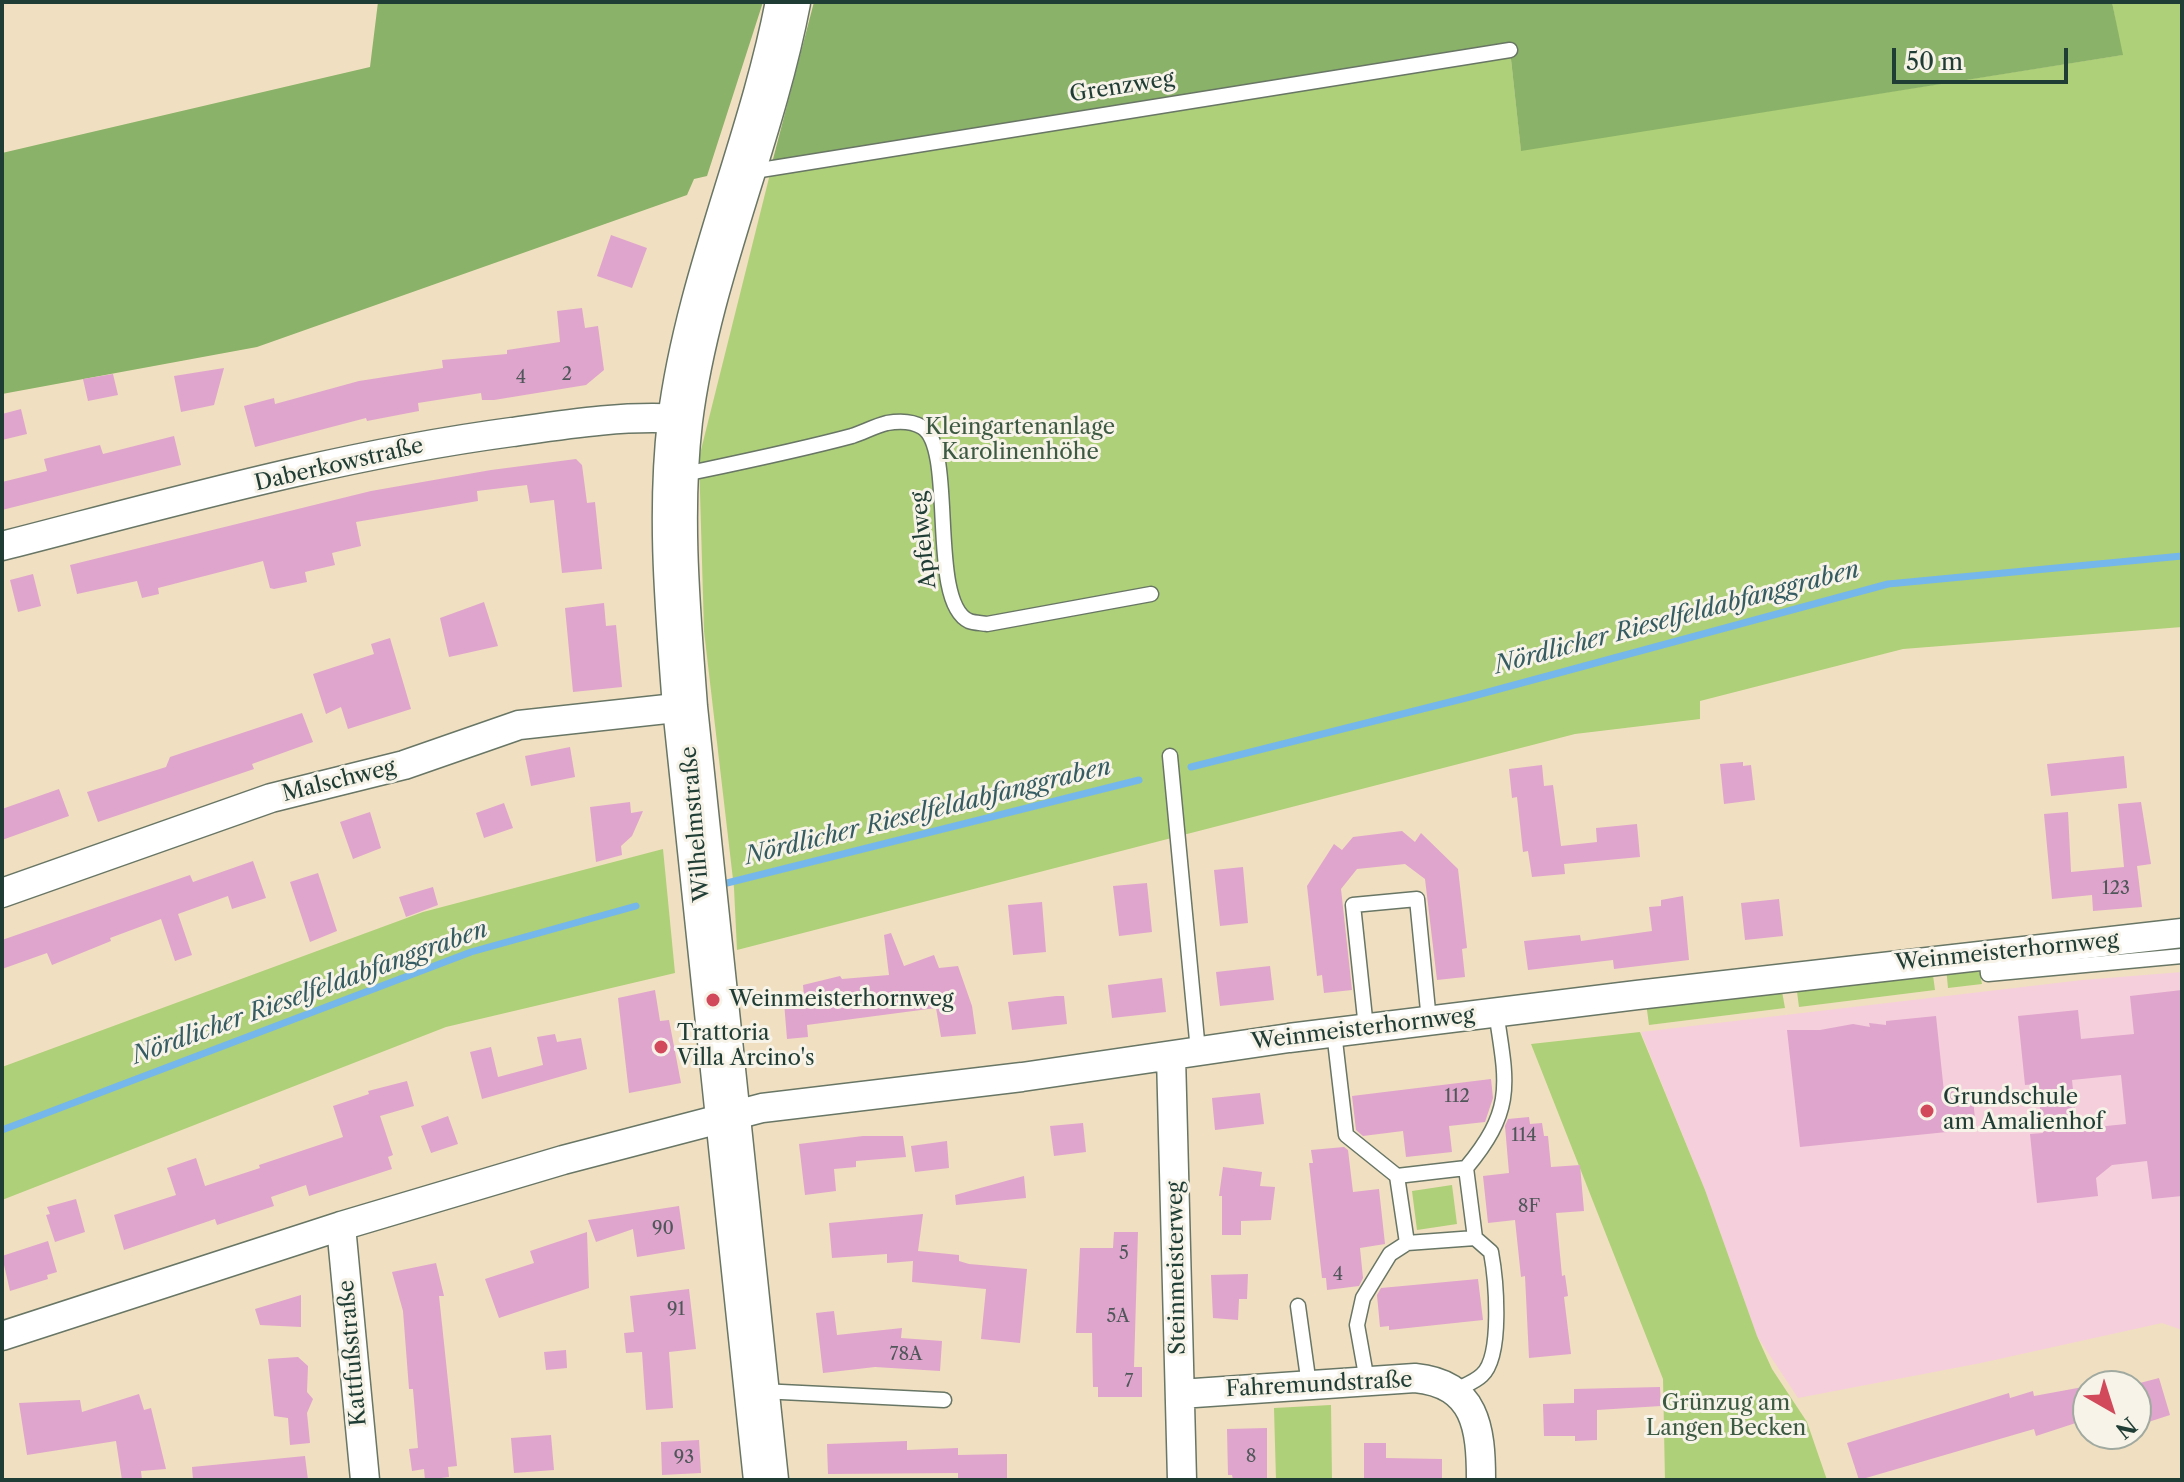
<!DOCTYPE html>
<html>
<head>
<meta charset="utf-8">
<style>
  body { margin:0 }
  #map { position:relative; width:2184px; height:1482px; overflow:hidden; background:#f1dfc1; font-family:"Libre Caslon Text",serif }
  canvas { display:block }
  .frame { position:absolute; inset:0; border:4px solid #1f3d34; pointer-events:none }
  .north { position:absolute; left:2072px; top:1370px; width:80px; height:80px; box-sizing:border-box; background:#f7f3e8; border:2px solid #a1aaa0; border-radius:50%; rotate:141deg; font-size:22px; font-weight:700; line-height:32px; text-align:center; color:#1f3d34 }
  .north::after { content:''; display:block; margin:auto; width:28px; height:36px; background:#d1495b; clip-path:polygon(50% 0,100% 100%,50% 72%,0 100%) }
  .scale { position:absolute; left:1892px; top:48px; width:176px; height:36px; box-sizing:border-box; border:4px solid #1f3d34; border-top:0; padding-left:10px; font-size:24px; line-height:28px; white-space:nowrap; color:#1f3d34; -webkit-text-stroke:6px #f7f3e8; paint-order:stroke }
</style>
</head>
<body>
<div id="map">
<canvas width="2184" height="1482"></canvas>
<div class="frame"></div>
<div class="north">N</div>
<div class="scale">50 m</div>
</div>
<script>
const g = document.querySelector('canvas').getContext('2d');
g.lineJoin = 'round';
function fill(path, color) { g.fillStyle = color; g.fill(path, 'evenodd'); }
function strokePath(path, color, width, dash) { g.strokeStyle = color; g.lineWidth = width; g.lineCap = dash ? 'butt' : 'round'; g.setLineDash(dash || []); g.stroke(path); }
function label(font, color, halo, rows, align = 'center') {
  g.font = font + ' "Libre Caslon Text",serif'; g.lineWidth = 6; g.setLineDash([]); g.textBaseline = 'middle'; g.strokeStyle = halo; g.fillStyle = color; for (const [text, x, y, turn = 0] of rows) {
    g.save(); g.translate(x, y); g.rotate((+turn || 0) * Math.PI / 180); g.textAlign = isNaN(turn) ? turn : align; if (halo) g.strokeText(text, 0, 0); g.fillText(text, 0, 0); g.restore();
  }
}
fill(new Path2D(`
  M2182 972V1330L2162 1323 1981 1363 1798 1398 1757 1336 1705 1190 1641 1032 2082 980Z`), '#f5cfdb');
fill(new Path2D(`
  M2112 2H2182V627L1903 649 1700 701V719L1575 734 737 950 734 888 704 631 699 458 770 174 1510 50 1521 150 2122 55Z
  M663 849 675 973 446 1027 2 1200V1067L423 912Z
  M1972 963 1979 970 1982 984 1948 988 1946 967Z
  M1932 968 1935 990 1799 1007 1796 984Z
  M1781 986 1785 1008 1649 1025 1646 1003Z
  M1640 1032 1705 1190 1757 1336 1772 1369 1807 1422 1827 1480H1665L1663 1379 1531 1044Z
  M1452 1185 1457 1224 1417 1230 1412 1191Z
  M1331 1405 1332 1480H1276L1274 1408Z`), '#aed078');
fill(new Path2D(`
  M378 2H763L707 176 694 179 687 195 257 347 2 394V153L370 67Z
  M814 2H2112L2123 55 1521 151 1510 50 772 163Z`), '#8ab268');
strokePath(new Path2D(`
  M1191 767 1466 698 1888 584 2182 556
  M727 883 1139 780
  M2 1130 471 952 636 906`), '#75b7ea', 7);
fill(new Path2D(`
  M611 235 647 248 632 288 597 276Z
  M582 308 585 328 598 326 604 370 586 385 494 400H482L481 393 418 403 419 411 367 421 366 418 255 447 244 406 274 398 275 404 359 381 443 368 442 360 507 354V350L560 342 557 311Z
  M224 368 214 405 181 412 174 376Z
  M113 374 118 395 88 401 83 379Z
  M21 409 27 434 2 440V414Z
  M174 436 181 465 2 510V482L47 471 44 459 100 445 103 454Z
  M576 459 582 465 587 503 595 502 602 569 562 573 554 500 530 503 527 485 477 491 478 501 356 522 361 546 332 553 335 565 305 572 307 582 274 589 270 588 263 561 158 588 159 594 142 598 137 581 77 594 70 565 371 491 491 470Z
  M33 574 41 606 18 612 10 580Z
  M484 602 498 646 449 657 440 618Z
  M604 603 606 626 616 625 622 687 573 692 565 608Z
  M390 638 411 709 348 729 341 707 326 714 313 674 374 654 371 644Z
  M302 713 313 742 252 764 254 769 98 822 87 792 166 767 170 757Z
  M570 747 575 777 531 786 525 756Z
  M2124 756 2127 788 2051 796 2047 764Z
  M1743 762V766L1751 765 1755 800 1724 804 1720 764Z
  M1542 765 1544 786 1553 785 1561 846 1597 842 1596 828 1637 824 1640 857 1564 864 1565 874 1532 877 1528 851 1523 852 1517 797 1512 798 1509 769Z
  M59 789 69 816 2 840V809Z
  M630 802 631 813 643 811 632 836 621 846 622 855 596 862 590 807Z
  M2141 802 2151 864 2137 866 2142 907 2093 911 2092 895 2052 899 2044 814 2068 812 2071 872 2124 867 2118 804Z
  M504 803 513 828 484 838 476 813Z
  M370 812 381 848 353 859 340 822Z
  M1402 831 1415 842 1421 833 1458 869 1467 948 1462 949 1465 977 1437 980 1425 879 1405 864 1357 869 1341 889 1352 990 1324 993 1322 975 1317 976 1307 886 1334 844 1342 850 1353 837Z
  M253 861 266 898 232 909 228 896 178 914 192 955 175 961 161 919 110 938 111 941 52 965 47 953 2 969V940L190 875 193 882Z
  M1243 867 1248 923 1220 926 1214 870Z
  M318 873 337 931 310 942 290 882Z
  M1147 883 1152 932 1119 936 1113 886Z
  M433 887 438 905 406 917 399 897Z
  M1683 896 1689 960 1614 969 1613 960 1528 970 1524 941 1580 935 1581 941 1652 931 1649 907 1661 906V900Z
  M1779 899 1783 936 1745 940 1741 903Z
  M1042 902 1046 952 1013 955 1008 905Z
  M891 933 904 966 934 955 939 968 958 966 972 1006 976 1034 941 1037 936 1008 807 1025 808 1037 787 1039 784 1002 804 996 803 985 840 976 842 979 889 975 884 935Z
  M1270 966 1274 1000 1220 1006 1216 972Z
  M1162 978 1166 1012 1112 1018 1108 985Z
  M655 990 660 1021 669 1020 681 1083 629 1093 618 998Z
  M2182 990V1196L2152 1199 2147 1161 2112 1165 2096 1178 2098 1196 2037 1203 2030 1134 2043 1133 2037 1084 2025 1085 2018 1016 2078 1010 2081 1039 2134 1034 2130 996ZM2121 1075 2126 1124 2077 1129 2072 1080Z
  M1056 996H1064L1067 1024 1012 1030 1008 1002Z
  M1936 1016 1944 1092 1972 1089 1976 1129 1800 1147 1787 1030H1820L1853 1024 1870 1027 1869 1023 1886 1025V1021Z
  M555 1034 557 1042 581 1038 587 1069 482 1099 470 1052 491 1047 498 1077 543 1065 537 1037Z
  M1491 1079 1493 1098 1485 1122 1449 1126 1452 1152 1406 1157 1403 1131 1363 1136 1356 1130 1352 1096Z
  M407 1081 414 1106 380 1116 393 1155 388 1157 392 1169 309 1196 306 1185 271 1197 274 1206 217 1225 215 1219 124 1250 114 1215 176 1195 167 1168 196 1158 205 1186 260 1168 259 1165 343 1137 333 1106 369 1094 368 1091Z
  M1260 1093 1264 1124 1215 1130 1212 1098Z
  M448 1116 458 1144 431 1153 421 1126Z
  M1529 1117 1530 1124 1542 1123 1544 1136H1548L1551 1167 1580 1165 1584 1211 1556 1213 1562 1276 1565 1275 1568 1296 1564 1297 1571 1354 1529 1358 1525 1276 1521 1277 1515 1220 1488 1223 1483 1176 1509 1173 1505 1126 1508 1119Z
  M1083 1123 1086 1152 1054 1156 1050 1126Z
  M863 1136H903L906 1157 856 1161V1167L834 1169 836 1191 805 1195 799 1144Z
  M947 1141 949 1168 915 1172 911 1146Z
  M1344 1147 1348 1150 1353 1192 1379 1189 1385 1244 1360 1248 1363 1278 1359 1286 1327 1290 1326 1278H1322L1309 1163H1313L1311 1150Z
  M1223 1167 1262 1172 1260 1186 1275 1187 1271 1220 1241 1221V1235H1222V1196H1219Z
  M1024 1176 1026 1198 956 1205 955 1195Z
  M76 1199 85 1232 55 1242 46 1215 50 1214 47 1207Z
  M679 1206 685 1249 637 1257 633 1229 596 1242 588 1220Z
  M923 1214 918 1251 959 1255V1261L969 1264 1027 1269 1020 1343 981 1339 986 1289 912 1282 913 1261 887 1263V1254L832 1258 829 1223Z
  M587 1232 589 1288 499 1318 485 1279 534 1263 530 1251Z
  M1114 1232H1138L1134 1367H1142V1397H1098V1387H1093L1092 1333H1076L1080 1248H1113Z
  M48 1241 57 1272 47 1275 48 1279 10 1291 2 1256Z
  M436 1263 444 1296H439L457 1466 448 1467 449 1477 425 1480 424 1469 412 1471 409 1449 418 1448 413 1389H409L403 1311 392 1272Z
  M1248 1274 1247 1299H1239L1238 1320 1213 1318 1211 1275Z
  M1478 1279 1483 1320 1389 1330V1326L1380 1327 1377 1295 1381 1288Z
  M689 1289 696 1349 669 1352 673 1408 646 1410 642 1352 626 1353 624 1333 634 1332 630 1296Z
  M301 1295V1327L260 1325 255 1309Z
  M834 1311 837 1335 902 1328 901 1338 942 1341 940 1371 875 1367 823 1373 816 1313Z
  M566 1350 567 1368 546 1370 544 1352Z
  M298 1357 308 1366 307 1392 313 1399 307 1413 310 1443 290 1445 288 1418 274 1416 268 1359Z
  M2159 1378 2170 1415 2136 1426V1384Z
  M1660 1387 1661 1406 1597 1410V1440L1575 1441V1436H1544L1543 1404 1574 1403V1389Z
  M2083 1387 2088 1401V1419L2036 1436 2034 1429 1859 1480 1847 1443 2009 1393 2010 1398 2033 1391 2034 1396Z
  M139 1394 144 1410 151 1408 166 1469 141 1471 142 1480H122L116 1441 27 1455 19 1403 80 1400 82 1412Z
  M1267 1428V1480H1233L1232 1475H1228L1227 1429Z
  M551 1435 554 1470 514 1473 511 1438Z
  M699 1440 701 1473 662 1475 661 1442Z
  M907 1441V1450L958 1448V1455L1007 1454V1480H958V1473L828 1474 827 1444Z
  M1364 1443H1386V1458L1442 1459V1480H1364Z
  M305 1456 308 1480H193L192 1467Z`), '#dfa5cc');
const lane = new Path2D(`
  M748 172 1510 50
  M680 475C737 463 796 451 852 436 864 432 875 426 887 423 898 421 912 421 922 427 957 447 927 602 969 621 974 623 982 623 987 624L1151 594
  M1170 756 1198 1051
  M1986 953 1988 974 2182 956
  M1366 1028 1353 905 1417 899 1429 1021
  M1334 1032 1346 1135 1397 1176 1466 1168C1515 1109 1507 1084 1496 1012
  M1466 1168 1475 1238
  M1397 1176 1407 1243
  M1298 1306 1309 1385
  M1367 1381 1357 1325 1363 1298 1390 1254 1407 1243 1475 1238 1491 1252C1496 1279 1503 1356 1482 1375 1475 1382 1463 1386 1454 1391
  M761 1391 944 1400`);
const street = new Path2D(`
  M2 546C170 503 339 455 512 432 568 424 624 415 681 419
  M2 893 271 798 404 765 519 725 685 707
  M1171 1056 1182 1480
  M341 1226 365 1480
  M2 1336 341 1226 563 1160 762 1108 1022 1077 1289 1038 1637 995 2182 933
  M1180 1394 1415 1378C1476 1384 1481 1428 1481 1480`);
const primary = new Path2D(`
  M766 1480 685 707C678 612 669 516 680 421 698 278 761 143 788 2`);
strokePath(lane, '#687665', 17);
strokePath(street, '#687665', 31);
strokePath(primary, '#687665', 47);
strokePath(lane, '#fff', 14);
strokePath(street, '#fff', 28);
strokePath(primary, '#fff', 44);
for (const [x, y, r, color] of [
  [713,1000,8,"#d1495b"],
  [661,1047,8,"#d1495b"],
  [1927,1111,8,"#d1495b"]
]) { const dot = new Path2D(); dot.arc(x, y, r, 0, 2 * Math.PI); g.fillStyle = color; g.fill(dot); strokePath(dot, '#f7f3e8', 3); }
label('18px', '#4f575a', null, [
  ["2",567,375],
  ["4",521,378],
  ["123",2116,889],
  ["112",1457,1097],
  ["114",1524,1136],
  ["8F",1529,1207],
  ["90",663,1229],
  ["5",1124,1254],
  ["4",1338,1275],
  ["91",676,1310],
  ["5A",1118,1317],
  ["78A",906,1355],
  ["7",1129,1382],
  ["8",1251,1457],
  ["93",684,1458]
]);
label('22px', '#1f3d34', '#f7f3e8', [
  ["Grenzweg",1122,87,-9],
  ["Daberkowstraße",339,465,-13],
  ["Apfelweg",924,540,-96],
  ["Malschweg",339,781,-14],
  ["Wilhelmstraße",696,824,-95],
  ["Weinmeisterhornweg",2007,952,-6],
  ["Weinmeisterhornweg",1363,1029,-7],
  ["Steinmeisterweg",1177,1268,-91],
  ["Kattfußstraße",353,1353,-95],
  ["Fahremundstraße",1319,1385,-3]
]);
label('22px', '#3c5a42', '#f7f3e8', [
  ["Kleingartenanlage",1020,428],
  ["Karolinenhöhe",1020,453],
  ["Grünzug am",1726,1404],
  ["Langen Becken",1726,1429]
]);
label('22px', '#1f3d34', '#f7f3e8', [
  ["Weinmeisterhornweg",729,1000],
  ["Trattoria",677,1034],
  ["Villa Arcino's",677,1059],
  ["Grundschule",1943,1098],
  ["am Amalienhof",1943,1123]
], 'left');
label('italic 24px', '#345c62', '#f7f3e8', [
  ["Nördlicher Rieselfeldabfanggraben",1677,618,-15],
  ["Nördlicher Rieselfeldabfanggraben",928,812,-14],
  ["Nördlicher Rieselfeldabfanggraben",310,993,-20]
]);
</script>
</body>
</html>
